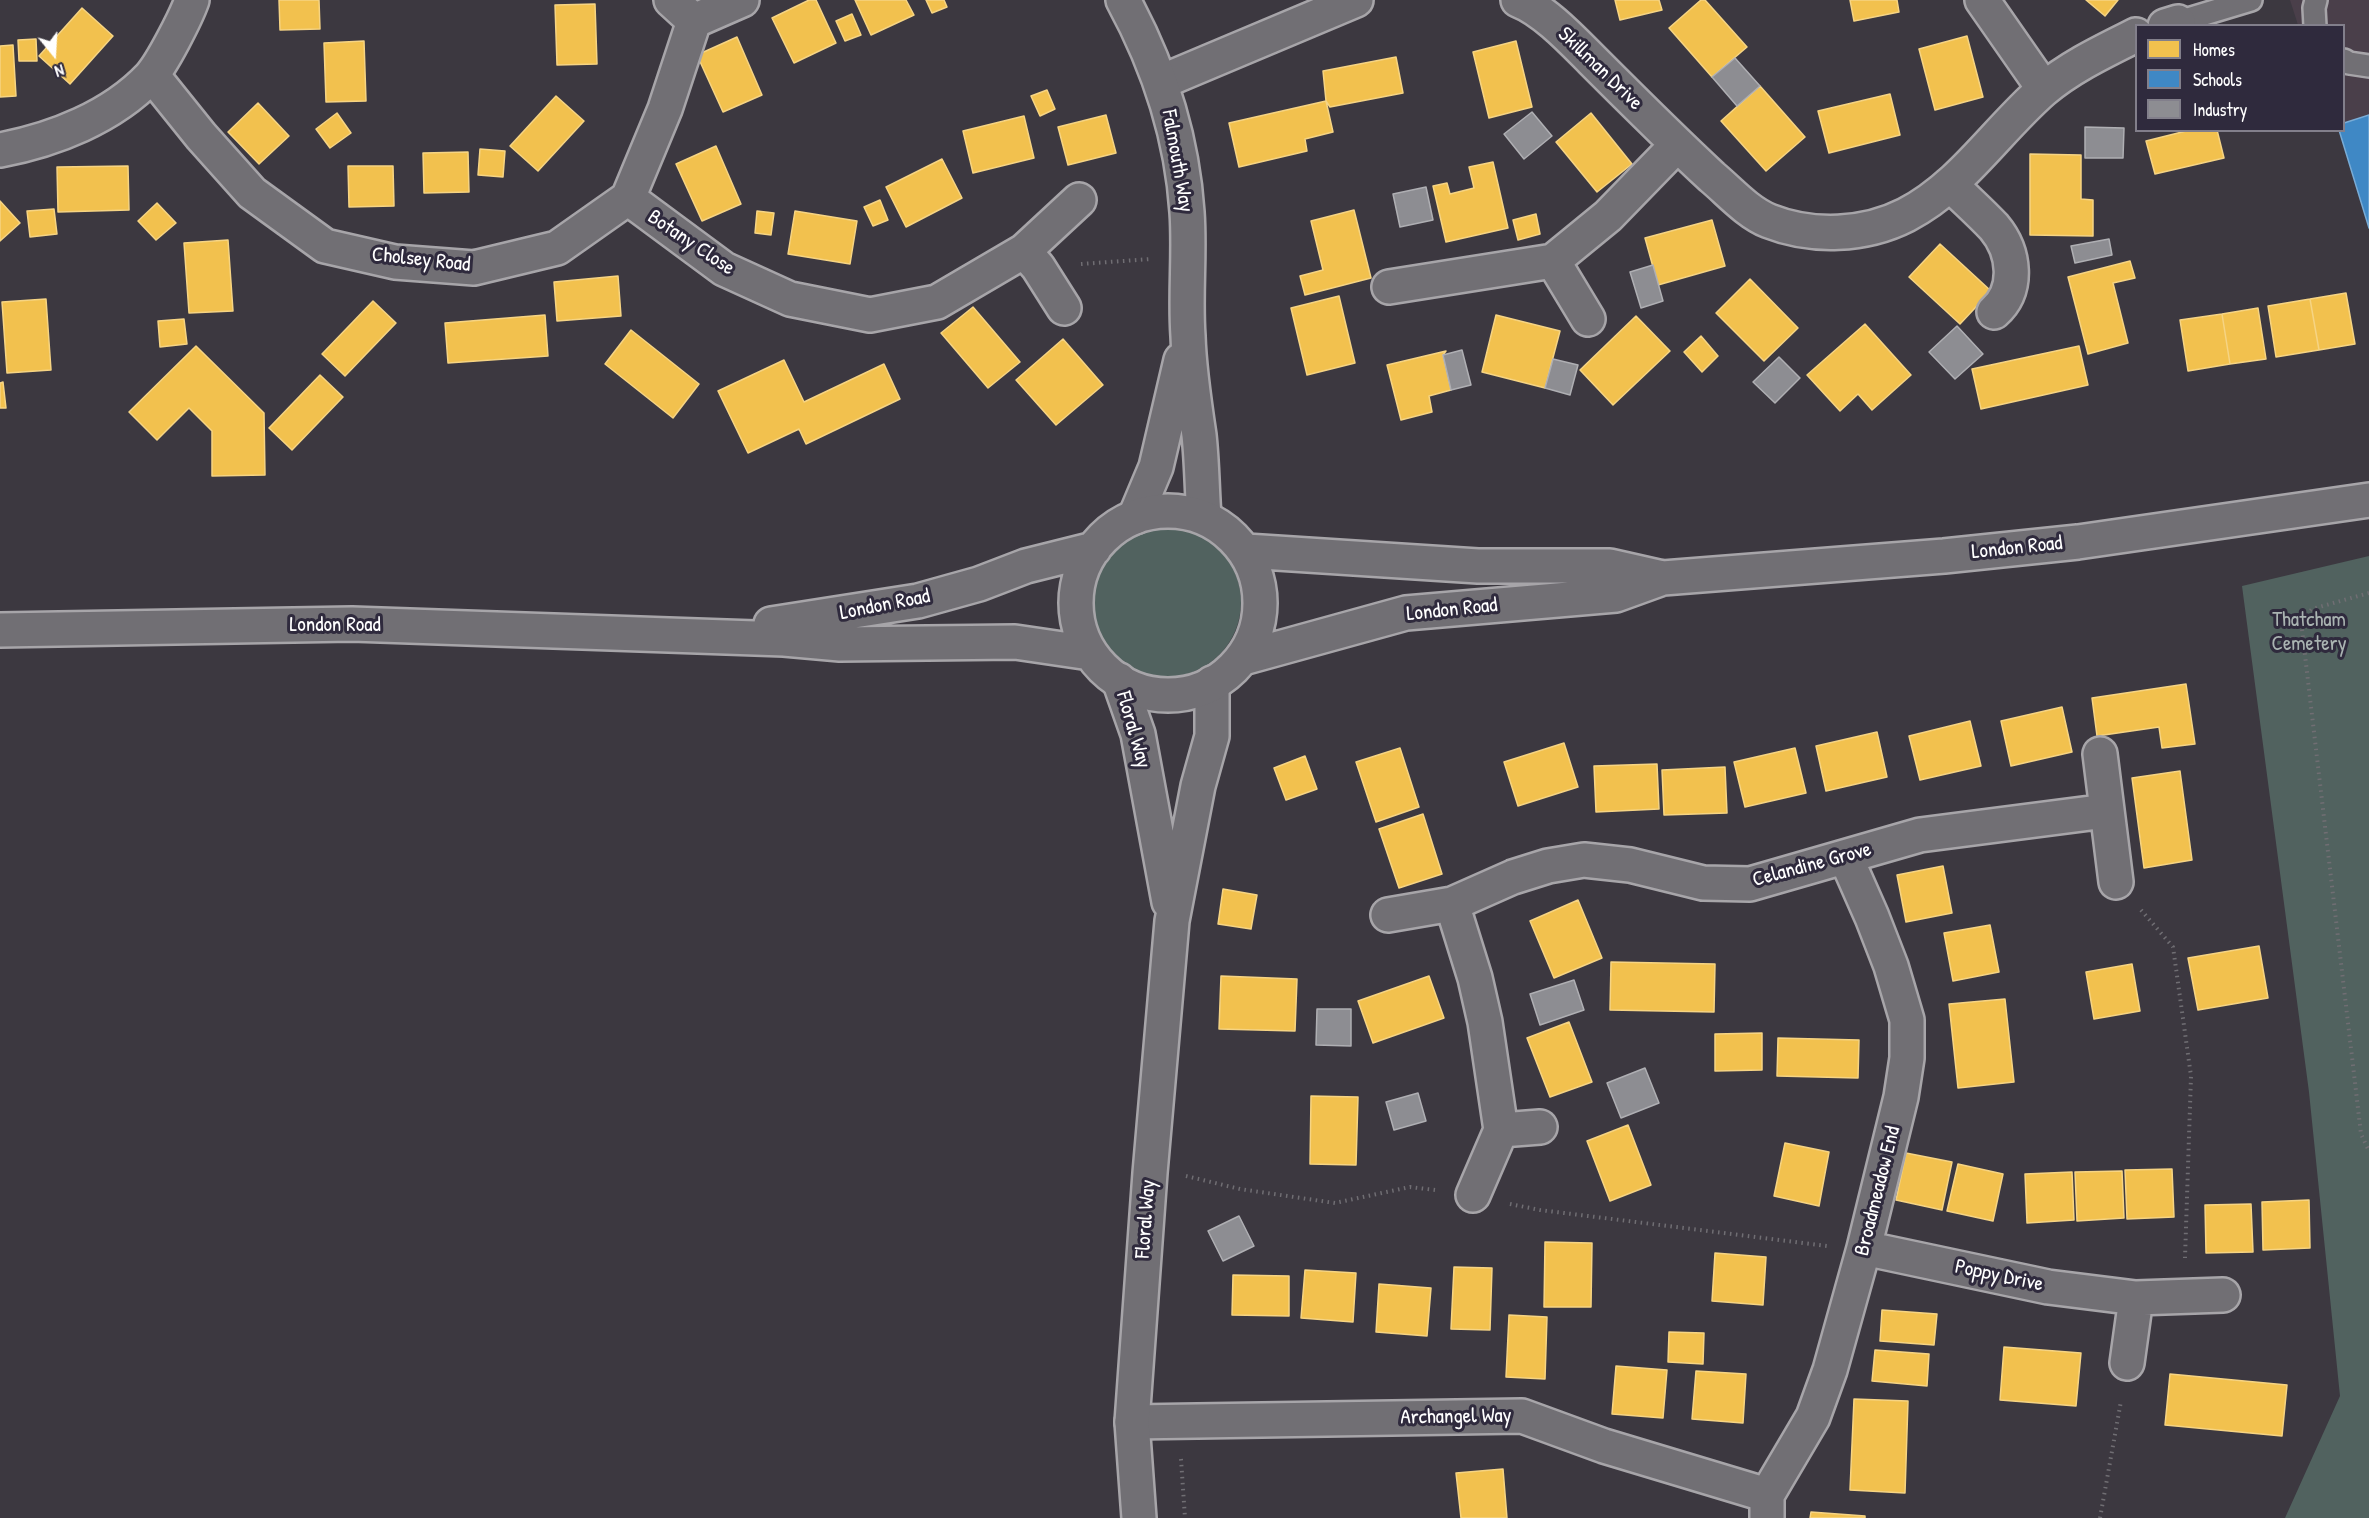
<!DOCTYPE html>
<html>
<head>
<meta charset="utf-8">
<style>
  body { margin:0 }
  #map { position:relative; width:2369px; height:1518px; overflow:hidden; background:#3c3840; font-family:"Patrick Hand",sans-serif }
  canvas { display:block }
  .legend { position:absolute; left:2135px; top:24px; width:210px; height:108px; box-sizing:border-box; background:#2f2a3d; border:2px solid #827f8b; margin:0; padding:8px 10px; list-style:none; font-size:18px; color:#fff }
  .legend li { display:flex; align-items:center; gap:12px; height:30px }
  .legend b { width:30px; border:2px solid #827f8b }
  .north { position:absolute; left:24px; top:24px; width:60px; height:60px; -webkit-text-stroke:4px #2f2a3d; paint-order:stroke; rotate:162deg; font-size:16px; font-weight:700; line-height:24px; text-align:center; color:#fff }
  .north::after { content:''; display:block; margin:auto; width:21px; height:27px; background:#fff; clip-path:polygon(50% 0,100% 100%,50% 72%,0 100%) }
</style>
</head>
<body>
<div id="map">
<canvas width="2369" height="1518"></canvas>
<ul class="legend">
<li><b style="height:16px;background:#f2c14e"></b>Homes</li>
<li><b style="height:16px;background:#3f88c5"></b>Schools</li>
<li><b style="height:16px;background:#8d8d92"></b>Industry</li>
</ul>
<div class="north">N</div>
</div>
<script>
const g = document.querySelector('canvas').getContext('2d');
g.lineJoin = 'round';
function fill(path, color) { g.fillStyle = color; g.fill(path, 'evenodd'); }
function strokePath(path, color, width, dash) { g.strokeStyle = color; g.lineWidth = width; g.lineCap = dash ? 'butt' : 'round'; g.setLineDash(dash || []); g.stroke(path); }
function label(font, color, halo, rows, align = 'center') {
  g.font = font + ' "Patrick Hand",sans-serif'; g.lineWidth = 6; g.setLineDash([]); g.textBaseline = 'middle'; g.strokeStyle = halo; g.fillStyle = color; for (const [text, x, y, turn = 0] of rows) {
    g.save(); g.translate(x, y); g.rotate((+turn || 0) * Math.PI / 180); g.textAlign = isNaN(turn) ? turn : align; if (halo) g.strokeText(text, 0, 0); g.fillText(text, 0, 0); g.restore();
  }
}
fill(new Path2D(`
  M2290 0H2369V224L2344 130V26L2298 25Z`), '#4a3f4a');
fill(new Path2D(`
  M1091 602a75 75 0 1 1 150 0a75 75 0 1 1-150 0Z
  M2369 556V1518H2285L2340 1396 2309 1092 2242 586Z`), '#51625f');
const homes = new Path2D(`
  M279 0H319L320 29 280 30Z
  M809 0H816L836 43 794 63 772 18Z
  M855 0H906L914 15 871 35Z
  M926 0H944L947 7 932 13Z
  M1615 0H1659L1662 10 1620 20Z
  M1701 0H1705L1747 47 1712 77 1669 28Z
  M1850 0H1897L1899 12 1854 21Z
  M2086 0H2118L2105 16Z
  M595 4 597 64 557 65 555 5Z
  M82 8 113 36 70 84 39 56Z
  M852 14 861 35 845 41 836 21Z
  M1967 36 1983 97 1935 110 1919 49Z
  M737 37 762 95 723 112 697 55Z
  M36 39 37 61H19L18 40Z
  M364 41 366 101 326 102 324 43Z
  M1516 41 1532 107 1489 118 1473 52Z
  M13 45 16 96 0 97V46Z
  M1396 57 1403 93 1330 107 1326 101 1323 71Z
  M1760 86 1805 137 1766 171 1721 121Z
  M1047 90 1055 109 1040 116 1031 96Z
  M1890 94 1900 135 1829 153 1818 111Z
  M556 96 584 121 538 171 510 146Z
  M1326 101 1333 132 1305 139 1307 151 1239 167 1229 123Z
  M258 103 289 136 259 164 228 132Z
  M337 113 351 133 330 148 316 129Z
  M1591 113 1632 164 1597 192 1556 142Z
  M1106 115 1116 153 1068 165 1058 127Z
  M1024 116 1034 158 973 173 963 131Z
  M2190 130H2217L2224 158 2155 174 2146 141Z
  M716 146 741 204 702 221 676 164Z
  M480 149 505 151 503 177 478 175Z
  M468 152 469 192 424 193 423 153Z
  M2030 154 2081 155V199L2093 200V236L2030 235Z
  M942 159 962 198 906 227 886 187Z
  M1493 162 1508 228 1446 242 1433 186 1447 183 1450 194 1474 188 1469 167Z
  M128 166 129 210 58 212 57 167Z
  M348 166H393L394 206 349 207Z
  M880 200 888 220 873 226 864 207Z
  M0 201 20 223 0 241Z
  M157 203 176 223 156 240 138 221Z
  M54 209 57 234 30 237 27 211Z
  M1354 210 1371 278 1305 295 1300 276 1323 270 1311 221Z
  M757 211 774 213 771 235 755 233Z
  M795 211 857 221 850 264 788 254Z
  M1536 214 1540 234 1518 240 1513 220Z
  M1712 220 1725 266 1658 285 1645 238Z
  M228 240 233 311 189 313 184 243Z
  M1940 244 1991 291 1960 324 1909 277Z
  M2130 261 2135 278 2113 283 2128 343 2088 354 2068 277Z
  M618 276 621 316 557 321 554 282Z
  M1750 279 1798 328 1764 361 1716 313Z
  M2346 293 2355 344 2319 350 2310 299Z
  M1339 296 1355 363 1307 375 1291 308Z
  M46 299 51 370 7 373 2 302Z
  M2310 299 2319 350 2276 357 2268 306Z
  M373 301 396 323 345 376 322 354Z
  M973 307 1020 362 988 388 941 333Z
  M2258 308 2266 359 2230 364 2222 314Z
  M2222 314 2230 364 2188 371 2180 320Z
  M545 315 548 356 448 363 445 323Z
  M1496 315 1560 331 1545 388 1482 372Z
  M1636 316 1670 351 1613 405 1580 370Z
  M184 319 187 344 160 347 158 321Z
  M1865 324 1911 375 1872 410 1858 394 1840 411 1807 375Z
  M631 330 699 384 673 418 605 364Z
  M1701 336 1718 356 1702 372 1684 352Z
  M1063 339 1103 385 1056 425 1016 380Z
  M196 346 264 413 265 475 212 476V431L189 408 157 440 129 412Z
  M2079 346 2088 385 1981 409 1972 369Z
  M1446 351 1443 355 1451 390 1429 396 1432 412 1401 420 1387 365Z
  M784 360 804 402 884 364 900 399 806 444 799 429 748 453 718 391Z
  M320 375 343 397 292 450 269 428Z
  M3 382 6 408H0V383Z
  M2186 684 2195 744 2162 748 2159 727 2097 736 2092 698Z
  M2062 707 2072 752 2011 766 2001 721Z
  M1970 721 1981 766 1920 780 1909 736Z
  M1877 732 1887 777 1826 791 1816 746Z
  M1564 743 1578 787 1518 806 1504 762Z
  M1400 748 1419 807 1376 822 1356 762Z
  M1795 748 1806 793 1745 807 1734 762Z
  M1305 756 1317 789 1286 800 1274 768Z
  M1657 764 1659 809 1596 812 1594 766Z
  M1725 767 1727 813 1664 815 1662 770Z
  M2180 771 2192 860 2144 868 2132 778Z
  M1423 814 1442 874 1399 888 1379 829Z
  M1943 866 1952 913 1906 922 1897 875Z
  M1223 889 1257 895 1251 929 1218 924Z
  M1578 900 1602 958 1554 978 1530 921Z
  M1990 925 1999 972 1953 981 1944 933Z
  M2259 946 2268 998 2198 1010 2188 958Z
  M1611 962 1715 964 1714 1012 1610 1010Z
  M2132 964 2140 1011 2094 1019 2086 972Z
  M1221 976 1297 979 1295 1031 1219 1029Z
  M1429 976 1444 1018 1373 1043 1358 1001Z
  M2005 999 2014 1082 1958 1088 1949 1004Z
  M1569 1022 1592 1082 1550 1097 1527 1038Z
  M1762 1033V1070L1715 1071V1034Z
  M1778 1038 1859 1040 1858 1078 1777 1076Z
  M1311 1096 1358 1097 1356 1165 1310 1164Z
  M1628 1125 1651 1185 1610 1201 1587 1141Z
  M1785 1143 1829 1152 1819 1206 1774 1196Z
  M1906 1153 1952 1162 1942 1210 1896 1200Z
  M1958 1164 2003 1174 1993 1221 1947 1211Z
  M2172 1169 2174 1217 2127 1219 2125 1170Z
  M2122 1171 2124 1218 2077 1221 2075 1172Z
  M2072 1172 2074 1220 2027 1223 2025 1174Z
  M2309 1200 2310 1248 2263 1250 2262 1202Z
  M2251 1204 2253 1252 2206 1253 2205 1205Z
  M1545 1242 1592 1243 1591 1307H1544Z
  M1715 1253 1766 1257 1763 1305 1712 1301Z
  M1454 1267 1492 1268 1490 1330 1451 1329Z
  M1305 1270 1356 1273 1353 1322 1301 1318Z
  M1233 1275 1289 1276V1316L1232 1315Z
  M1379 1284 1431 1288 1427 1336 1376 1332Z
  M1882 1310 1937 1314 1934 1345 1880 1341Z
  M1509 1315 1547 1317 1545 1379 1506 1377Z
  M1669 1332 1704 1333 1703 1364 1668 1362Z
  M2004 1347 2081 1353 2076 1406 2000 1400Z
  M1875 1350 1929 1354 1927 1386 1872 1381Z
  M1616 1366 1667 1370 1663 1418 1612 1414Z
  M1696 1371 1746 1374 1743 1423 1692 1419Z
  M2170 1374 2287 1385 2282 1436 2165 1425Z
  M1854 1399 1908 1401 1905 1493 1850 1490Z
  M1503 1469 1507 1518H1461L1456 1473Z
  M1811 1512 1865 1516V1518H1810Z`);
fill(homes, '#f2c14e');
strokePath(homes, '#f6d483', 1.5);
const schools = new Path2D(`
  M2369 115V228L2339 130H2344V123Z`);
fill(schools, '#3f88c5');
strokePath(schools, '#79acd6', 1.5);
const industry = new Path2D(`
  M1735 58 1760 86 1737 106 1712 77Z
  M1532 112 1552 136 1524 159 1504 134Z
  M2085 127 2124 128 2123 158H2085Z
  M1426 187 1433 220 1400 227 1393 194Z
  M2109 239 2112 255 2075 263 2071 246Z
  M1653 265 1663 301 1641 308 1630 272Z
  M1957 326 1983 354 1955 379 1929 352Z
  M1462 350 1471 385 1451 390 1443 355Z
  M1779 357 1800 378 1775 403 1753 382Z
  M1553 359 1578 365 1570 395 1545 388Z
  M1574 980 1584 1010 1540 1025 1530 994Z
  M1317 1009H1351V1046L1316 1045Z
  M1645 1068 1659 1103 1621 1118 1607 1083Z
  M1418 1093 1426 1121 1394 1130 1386 1102Z
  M1239 1216 1254 1246 1223 1261 1208 1231Z`);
fill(industry, '#8d8d92');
strokePath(industry, '#afafb3', 1.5);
const lane = new Path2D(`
  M2178 22 2251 0
  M2315 26 2314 8 2316 0
  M2344 60 2349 63 2369 66`);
const street = new Path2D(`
  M671 0 694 21
  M1518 0C1544 10 1572 40 1592 60 1631 99 1671 139 1712 177 1730 192 1747 212 1769 221 1812 238 1865 236 1906 215 1962 186 1996 131 2043 90 2070 67 2104 51 2136 35
  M1982 0 2044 89
  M2165 26 2178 22
  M152 75 201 136 252 193 325 246 395 262 474 268 557 248 628 198 665 109 694 21 742 0
  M1161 82 1356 0
  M0 150C54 140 112 117 150 77 162 64 186 17 192 0
  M1950 184C1964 198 1980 212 1994 227 2015 252 2019 290 1994 312
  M628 198 724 269 790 299 870 315 937 302 1024 251 1079 200
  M1024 251 1038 267 1064 308
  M1553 261 1588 319
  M1389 287 1553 261 1608 216 1677 145
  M2100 754 2116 882
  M1452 904 1475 978 1485 1022 1501 1130 1473 1195
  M1388 915 1452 904 1513 877 1548 866 1584 860 1630 865 1703 883 1750 884 1920 835 2106 811
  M1501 1130 1540 1127
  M1864 1248 2048 1287 2136 1298 2223 1295
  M2127 1363 2136 1298
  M1132 1422 1522 1416 1604 1446 1767 1495
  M1767 1518V1495L1813 1417 1830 1370 1864 1248 1901 1097 1907 1058V1020L1891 966 1872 917 1846 858`);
const secondary = new Path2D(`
  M1123 0C1159 66 1182 137 1187 212 1190 253 1185 295 1188 336 1189 369 1194 402 1199 435 1202 462 1202 490 1204 517
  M1135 517 1156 467 1181 360
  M1119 680 1138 734 1169 902
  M1139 1518 1132 1422 1150 1173 1172 921 1198 786 1212 736V683`);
const primary = new Path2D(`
  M1076 603a92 92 0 1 1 184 0a92 92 0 1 1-184 0Z
  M1246 551 1478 566H1610L1663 578
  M771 624 918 601 979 584 1026 566 1094 549
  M0 630 352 624 784 639 840 644 1015 642 1090 653
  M1243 658 1406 613 1616 595 1663 578 1944 556 2078 542 2369 500`);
strokePath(lane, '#a7a5a9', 26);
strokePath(street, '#a7a5a9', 38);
strokePath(secondary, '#a7a5a9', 38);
strokePath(primary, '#a7a5a9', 38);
strokePath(new Path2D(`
  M1081 264 1151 259
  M2369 593 2312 609 2301 621 2361 1134 2369 1151
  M2141 910 2173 947 2191 1076 2185 1258
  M1186 1176 1240 1189 1335 1203 1410 1187 1435 1190
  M1510 1204 1540 1210 1827 1246
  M1181 1459 1185 1518
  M2100 1518 2121 1401`), '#706e73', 4, [1.5, 4.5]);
strokePath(lane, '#716f74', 21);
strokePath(street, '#716f74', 33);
strokePath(secondary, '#716f74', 33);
strokePath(primary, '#716f74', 33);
label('21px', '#fff', '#2f2a3d', [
  ["Skillman Drive",1600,69,44],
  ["Falmouth Way",1177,161,80],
  ["Botany Close",691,243,34],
  ["Cholsey Road",421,260,6],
  ["London Road",2017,548,-6],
  ["London Road",885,605,-11],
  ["London Road",1452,610,-6],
  ["London Road",335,625],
  ["Floral Way",1133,730,74],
  ["Celandine Grove",1812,865,-15],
  ["Broadmeadow End",1878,1191,-76],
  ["Floral Way",1146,1219,-86],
  ["Poppy Drive",1999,1276,12],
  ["Archangel Way",1456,1417,-1]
]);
label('21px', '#aab4b2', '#2f2a3d', [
  ["Thatcham",2309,620],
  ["Cemetery",2309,644]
]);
</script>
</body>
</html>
